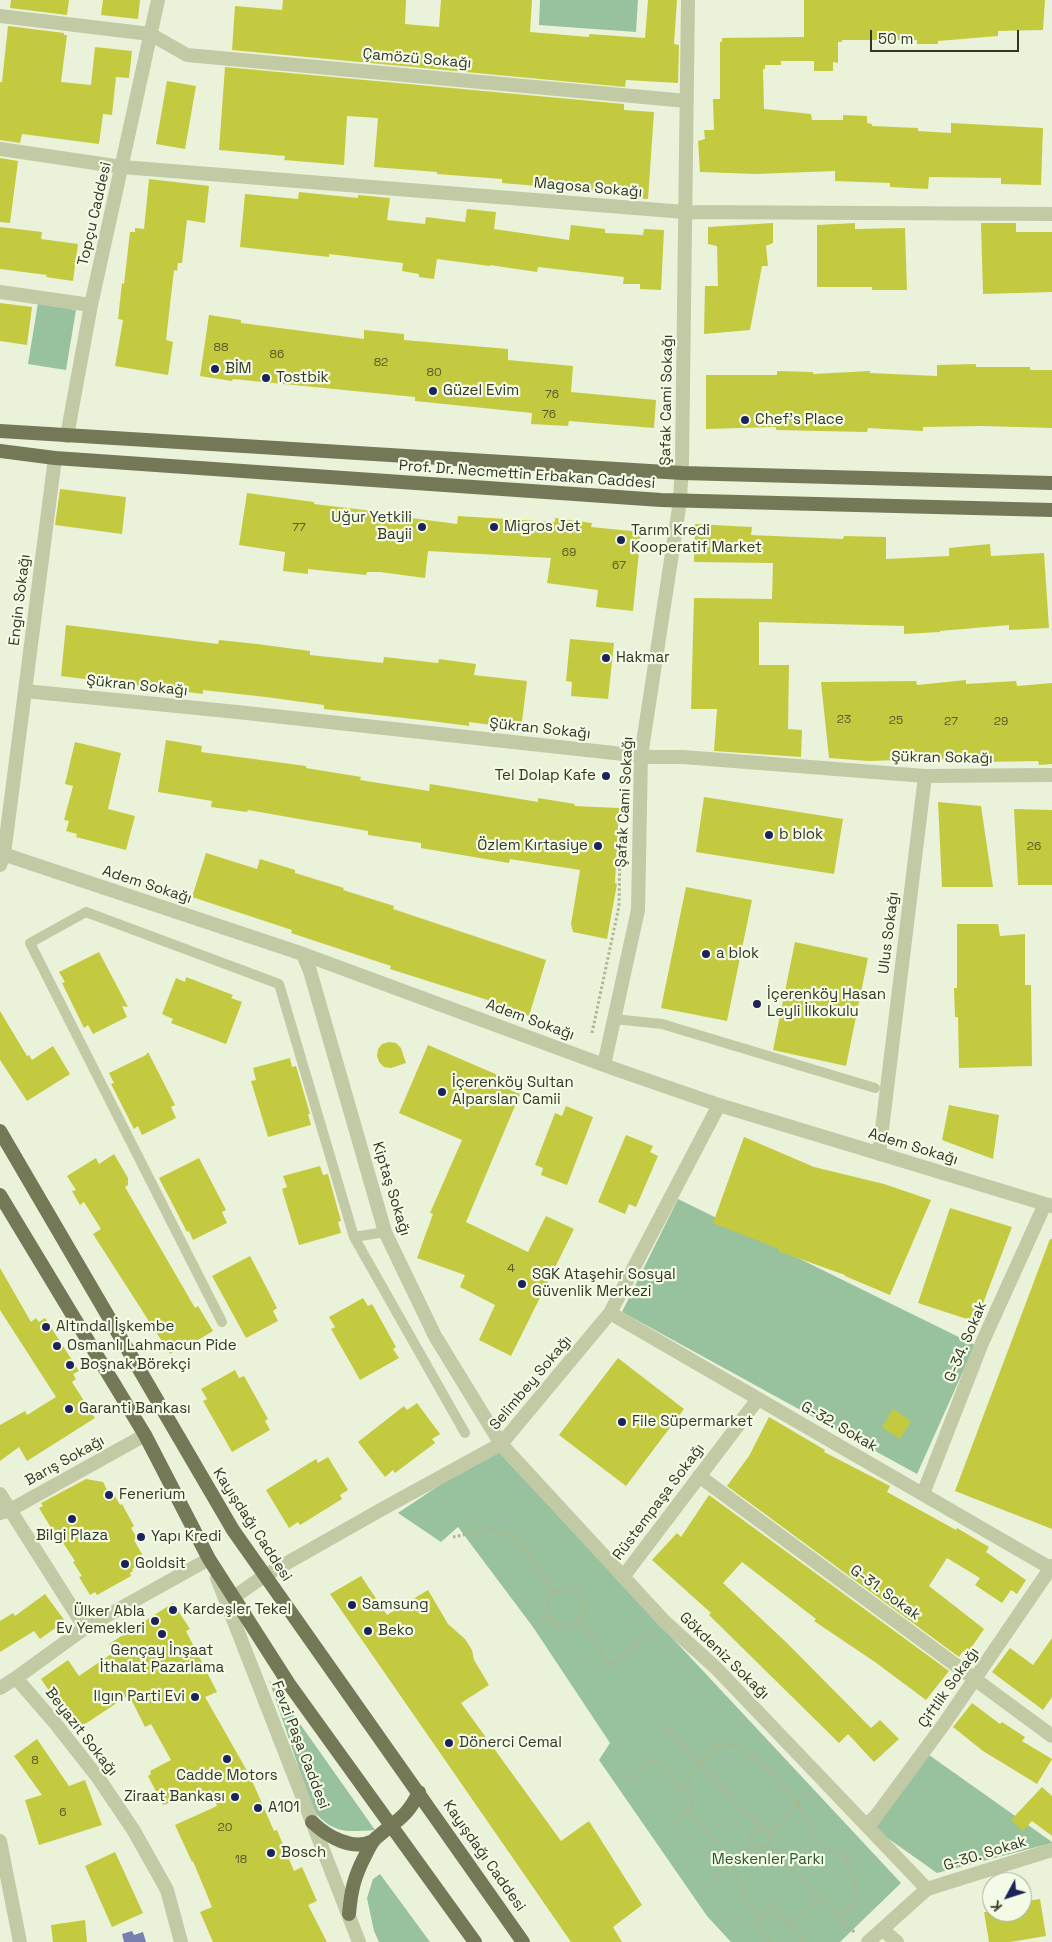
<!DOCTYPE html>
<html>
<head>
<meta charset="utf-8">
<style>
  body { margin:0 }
  #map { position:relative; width:1052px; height:1942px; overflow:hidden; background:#eaf2d9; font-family:"Space Grotesk",sans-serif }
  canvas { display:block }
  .north { position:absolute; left:982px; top:1872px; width:50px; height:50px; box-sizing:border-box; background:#f3fae5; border:1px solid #a7ac99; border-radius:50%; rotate:230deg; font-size:14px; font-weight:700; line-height:20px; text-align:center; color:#343626 }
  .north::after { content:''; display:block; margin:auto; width:18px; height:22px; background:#1b2358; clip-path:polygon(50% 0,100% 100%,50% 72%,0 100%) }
  .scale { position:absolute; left:870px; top:30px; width:149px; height:22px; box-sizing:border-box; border:2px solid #343626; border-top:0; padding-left:6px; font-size:15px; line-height:18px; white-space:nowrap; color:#343626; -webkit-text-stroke:4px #f3fae5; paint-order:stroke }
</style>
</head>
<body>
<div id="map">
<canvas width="1052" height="1942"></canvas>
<div class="north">K</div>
<div class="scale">50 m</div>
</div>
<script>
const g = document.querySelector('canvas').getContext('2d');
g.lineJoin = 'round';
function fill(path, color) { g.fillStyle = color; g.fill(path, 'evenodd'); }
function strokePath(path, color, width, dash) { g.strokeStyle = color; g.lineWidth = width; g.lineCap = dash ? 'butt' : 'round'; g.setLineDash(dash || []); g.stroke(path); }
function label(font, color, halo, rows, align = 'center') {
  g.font = font + ' "Space Grotesk",sans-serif'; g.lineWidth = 4.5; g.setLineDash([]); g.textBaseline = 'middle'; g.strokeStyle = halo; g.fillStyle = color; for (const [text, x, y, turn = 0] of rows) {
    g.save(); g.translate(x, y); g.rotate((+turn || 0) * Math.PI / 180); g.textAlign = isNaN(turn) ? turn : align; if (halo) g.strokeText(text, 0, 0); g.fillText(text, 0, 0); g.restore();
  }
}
fill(new Path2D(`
  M540 0H638L636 32 539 25Z
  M38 303 76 310 66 370 28 364Z
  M678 1199 975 1345 917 1474 622 1312Z
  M495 1448 901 1883 840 1942H731L707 1916 599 1760 610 1743 533 1627 458 1527 441 1542 398 1513Z
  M269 1680 375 1830C346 1832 333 1834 313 1810Z
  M929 1755 1052 1842V1843L937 1873 862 1820Z
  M380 1874 430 1942H379L374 1931 367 1898 373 1879Z`), '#98c19e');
fill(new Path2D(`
  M132 1931 134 1935 143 1932 146 1942H124L122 1934Z`), '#7780b0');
fill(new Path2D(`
  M11 0H69L67 15 10 8Z
  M103 0H140L138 19 101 15Z
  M283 0H406L405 24 439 27 441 0H532L530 32 589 37V34L645 38 648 0H677L674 44 679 45 678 83 626 80 625 87 232 50 235 6 282 10Z
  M804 0H1045L1043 30 998 31V36L938 41V44H917V40H842V42H838V63L833 62V71H814V61H781V65H765V69H763L764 109 811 114 812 120H843V115L867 116V123L872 124V126L918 128V131L951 133V123L1043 128 1041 185 1001 184V178L929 177 928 189 890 187V183L835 181V171L756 174 700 172 698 141 705 139 704 130H714L713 99H720V42H722V38L804 37Z
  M8 26 64 33V35H67L61 82 91 85 95 47 132 51 129 78 116 77 112 115 103 114 99 144 22 134 20 143 0 140V82H2Z
  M225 67 624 104V110L654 112 648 199 619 197 620 193 502 183V179L437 174V172L374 167 378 118 347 116 344 165 284 160 285 156 219 150Z
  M167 81 196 86 185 149 156 144Z
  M0 158 18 161 10 223 0 222Z
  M149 179 209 186 205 223 187 220 182 263H178L177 271 174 270 166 340 173 342 168 375 115 366 123 320 118 319 122 283 124 284 130 232H135V228L144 229Z
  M299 192 358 198V195L390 198 387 220 425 224 426 217 465 222 467 209 496 212 494 229 569 240 571 225 605 229V233L643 235 644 229 664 230 661 290 640 289V284H623L624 277 538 267 537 272 490 265V266L437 259 434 279 419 277V274L402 271 403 263 329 254V257L240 247 245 194 298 199Z
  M773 223V243L766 246 768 266H762L750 330 704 334 705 286H718L717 246 708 244V227Z
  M855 223V229L905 228 907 290H872V287H817V225Z
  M981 223H1016V232H1052V292L983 294Z
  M0 227 42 232 41 239 78 244 73 281 46 277 47 275 0 269Z
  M0 303 32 307 27 345 0 341Z
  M209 315 241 320V323L364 339V330L404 334V340L508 349V360L573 366 571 392 656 400 654 428 569 421 568 426 531 424 532 413 415 401V397L233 379 232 381 200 376Z
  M976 364V367H1030V370H1052V428L983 426 923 427V431L868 428 867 432 776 430V427L706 429V375H777V371L813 372V374L870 371V373L937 376V365Z
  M60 489 126 497 122 534 55 525Z
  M247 493 314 502V504L373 511V513L457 524 458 516 555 522V518L592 523 591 527 641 532 633 611 596 607 598 590 547 583 551 558 428 551 425 578 380 572H367L366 575 308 569V574L283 571 285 552 239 545Z
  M695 524 752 527 751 535 843 539 844 536 886 537V559L949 556V548L990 544 991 556 1044 553 1049 628 1009 630V625L940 631V632L904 634V626L759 622V665H789L788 729 802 730 801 757 714 751 717 709H691L694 598 772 599 773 563 694 562Z
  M66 625 218 644 219 640 257 644 310 651V655L383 663 384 657 438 663 439 659 476 664 474 675 527 681 521 729 469 722V726L431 721 324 709V705L266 697 203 690V694L61 676Z
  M570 639 614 643 608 699 571 696 572 682 566 681Z
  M966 680V684L1016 681 1017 686 1052 683V764L1039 765 1038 761 984 762 937 759 868 761 829 758 821 682 916 681 917 685Z
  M166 740 202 746 201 752 306 766V768L361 777 360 780 429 791 430 784 538 802V798L575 804 574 806 619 808 615 883 617 884 607 939 573 932 571 924 580 870 510 859 509 863 421 848V843L368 835V831L248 810 247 812 211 807 212 801 158 792Z
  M75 742 121 753 108 809 135 816 126 850 76 837 77 834 66 831 69 821 64 820 73 786 65 784Z
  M704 797 843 819 834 874 696 852Z
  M938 802 981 806 993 887H942Z
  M1014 809 1052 810V885H1018Z
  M206 853 257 869 260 859 295 870V873L344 888 343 890 394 906 393 909 546 960 529 1016 493 1004 494 1002 390 969 391 966 291 933 292 930 192 897Z
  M686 887 752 900 727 1021 661 1008Z
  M957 924H998L1000 936 1025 934V985H1031L1032 1066 959 1068 958 1017H955L954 988H957Z
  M795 942 868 958 846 1066 773 1050Z
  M99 952 128 1007 122 1006 127 1017 93 1034 88 1025 84 1028 62 983 65 982 59 972Z
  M186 977 233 995 231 998 242 1002 226 1044 171 1023 173 1019 162 1014 176 978 185 982Z
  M0 1011 27 1056 29 1055 32 1060 53 1046 70 1074 27 1101 0 1060Z
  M389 1042 396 1043 401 1048 406 1063 391 1068 384 1067 379 1062 377 1056 378 1049 382 1044Z
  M428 1045 514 1082 510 1090 520 1094 466 1222 528 1252 546 1216 574 1229 511 1356 479 1340 495 1305 460 1287 465 1275 417 1258 433 1214 430 1213 462 1140 399 1113Z
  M148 1052 175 1105 171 1107 176 1118 142 1135 138 1126 134 1129 111 1084 114 1083 109 1073 146 1055Z
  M290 1058 292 1067 296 1066 310 1114H308L311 1125 268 1137 251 1081 256 1080 253 1068Z
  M949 1105 999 1115 993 1159 942 1140Z
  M566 1106 593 1117 567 1185 541 1175 543 1168 535 1165 555 1113 562 1116Z
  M626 1135 653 1146 650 1152 658 1156 636 1207 629 1204 625 1214 598 1202Z
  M744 1137 814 1167 884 1184 931 1200 890 1295 845 1276V1275L778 1251 779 1249 713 1223Z
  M114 1154 128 1178V1185L125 1187 195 1308 198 1306 213 1331 193 1343 191 1341 170 1354 93 1234 101 1229 84 1202 80 1205 72 1191 76 1190 67 1176 96 1158 99 1164Z
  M199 1158 226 1210 222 1212 227 1223 193 1240 189 1231 187 1232 159 1178Z
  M320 1166 323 1175 328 1174 341 1221 338 1222 341 1233 299 1245 282 1189 287 1187 283 1176Z
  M950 1208 1012 1227 976 1322 918 1303Z
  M1050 1239H1052V1529L955 1491Z
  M250 1256 277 1308 273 1311 278 1321 246 1338 212 1276Z
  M0 1268 31 1322 36 1318 39 1322 45 1318 79 1371 73 1374 76 1379 72 1382 95 1418 27 1461 19 1447 0 1461V1425L25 1411 27 1415 56 1397 0 1310Z
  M363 1298 368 1306 372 1304 396 1347 393 1349 399 1358 360 1380 331 1329 335 1327 329 1317Z
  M618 1358 684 1409 626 1486 559 1435Z
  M235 1370 239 1378 244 1376 268 1419 265 1421 270 1430 232 1452 203 1401 207 1399 201 1389Z
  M417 1403 440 1434 432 1439 435 1443 395 1473 393 1470 385 1477 358 1442 404 1406 407 1410Z
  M893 1409 911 1421 900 1439 882 1427Z
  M769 1417 825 1450 824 1452 890 1486 887 1492 956 1530 957 1528 989 1547 986 1552 1026 1580 1017 1594 1011 1590 1002 1603 975 1585 980 1578 947 1558 929 1586 984 1629 967 1654 963 1651 959 1657 727 1486 749 1456Z
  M328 1457 348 1490 340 1495 342 1499 300 1525 298 1522 289 1528 266 1490 316 1459 318 1463Z
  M86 1479 103 1482 107 1490 111 1489 120 1505 122 1504 134 1526 131 1528 137 1538 134 1540 142 1554 140 1564 132 1569 133 1571 130 1573 131 1576 97 1595 95 1592 90 1595 79 1577 82 1576 73 1562 75 1561 58 1535 56 1536 39 1508 43 1506 41 1503Z
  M709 1495 949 1671 926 1700 875 1662 814 1621 816 1619 742 1562 723 1583 788 1644 871 1728 880 1720 899 1739 874 1762 848 1734 839 1743 709 1615 711 1613 652 1560 677 1533 681 1537Z
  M361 1576 387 1615 428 1590 448 1624 465 1639 472 1650 474 1660 489 1685 461 1703 561 1841 589 1821 642 1905 613 1927 622 1942H571L330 1594Z
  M45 1594 65 1621 40 1639 34 1631 0 1652V1621L13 1613 15 1616Z
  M173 1603 190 1629 186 1631 217 1692 205 1697 250 1776 274 1831 277 1830 294 1871 302 1867 317 1901 308 1905 327 1942H213L200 1912 212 1907 193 1861 192 1862 175 1825 217 1806 211 1790 163 1805 148 1776 151 1774 150 1771 171 1760 151 1724 145 1727 129 1695 76 1730 41 1679 68 1660 79 1676 114 1652 109 1644Z
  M1052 1638V1697L1043 1710 992 1672 1010 1648 1033 1665Z
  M972 1703 1000 1724 1002 1722 1025 1737 1022 1741 1052 1759 1037 1784 983 1751 953 1727Z
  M37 1739 69 1786 85 1780 102 1825 39 1845 25 1800 42 1795 14 1756Z
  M1042 1787 1052 1796V1836L1032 1821 1023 1831 1011 1820Z
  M115 1852 143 1913 112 1927 85 1866Z
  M1040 1899 1046 1936 1010 1942H989L984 1912H1022V1902Z
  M85 1920 87 1942H53L51 1925Z`), '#c4ca3f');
strokePath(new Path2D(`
  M592 1033 619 906 620 850
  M453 1537 492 1529 519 1540 554 1592C571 1583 587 1594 585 1613L576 1624C566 1627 558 1626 550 1618
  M581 1619 610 1666 652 1632
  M533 1627 550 1618C547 1608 547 1601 554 1592
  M666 1727 760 1828
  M630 1782 653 1758 694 1804 671 1827
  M682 1792C691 1773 705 1758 719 1744L741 1747 769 1769 798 1804 822 1848 845 1855 858 1896 841 1918
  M687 1809 714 1838 732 1862 748 1903 762 1918
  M751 1838a10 10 0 1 1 20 0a10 10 0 1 1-20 0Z
  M769 1832 812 1791
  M769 1844 855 1933
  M714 1879 752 1844
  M789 1925 820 1897
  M771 1942 756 1926 771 1905 804 1942`), '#adb68f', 3, [2.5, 2.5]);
strokePath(new Path2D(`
  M614 1019 662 1024 875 1088
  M354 1237 385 1232
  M222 1322 30 943 86 912 279 984 354 1237 465 1433`), '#c1caa5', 10);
strokePath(new Path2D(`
  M0 16 150 34 187 55 687 101
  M0 149 122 167 685 212 1052 214
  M0 292 91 305
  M67 436 91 305 158 0
  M25 691 237 712 651 757H683L925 776 1052 775
  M0 853 303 954 612 1068 719 1105 1052 1206
  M0 865 4 854 55 458
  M303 954 310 971 385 1232 435 1336 501 1444 665 1622 716 1668 927 1889
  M604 1065 638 910 641 756 680 501 682 461 688 0
  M879 1154 925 776
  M610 1313 1052 1569
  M699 1476 1052 1736
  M0 1494 85 1628
  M923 1494 982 1343 1045 1204
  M0 1513 10 1510 145 1435
  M623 1577 758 1399
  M234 1597 264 1576 384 1508 501 1444 610 1313 719 1105
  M16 1678 55 1723 99 1779 134 1831 167 1890 181 1942
  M0 1688 16 1678 85 1628 209 1559
  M868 1827 944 1724 1052 1566
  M0 1841 20 1942
  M882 1929 897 1942
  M868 1942 927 1889 1052 1850`), '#c1caa5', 14);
strokePath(new Path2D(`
  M217 1578 359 1942`), '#c1caa5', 14);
strokePath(new Path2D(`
  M0 431 682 473 1052 483
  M0 451 55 458 661 500 1052 510
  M0 1131 233 1530 523 1942
  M0 1195 145 1435 209 1559 289 1684 475 1942
  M312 1822C328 1837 352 1851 373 1841
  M349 1914C351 1891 354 1877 365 1856 368 1850 371 1843 375 1839 395 1821 407 1818 419 1792`), '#747857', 14);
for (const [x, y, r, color] of [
  [215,369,5,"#1b2358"],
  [266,378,5,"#1b2358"],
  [433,391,5,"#1b2358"],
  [745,420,5,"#1b2358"],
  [422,527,5,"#1b2358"],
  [494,527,5,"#1b2358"],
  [621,540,5,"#1b2358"],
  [606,658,5,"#1b2358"],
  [606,776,5,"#1b2358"],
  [769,835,5,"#1b2358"],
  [598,846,5,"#1b2358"],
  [706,954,5,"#1b2358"],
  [757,1004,5,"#1b2358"],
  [442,1092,5,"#1b2358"],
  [522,1284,5,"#1b2358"],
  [46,1327,5,"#1b2358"],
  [57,1346,5,"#1b2358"],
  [70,1365,5,"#1b2358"],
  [69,1409,5,"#1b2358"],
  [622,1422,5,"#1b2358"],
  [109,1495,5,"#1b2358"],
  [72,1519,5,"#1b2358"],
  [141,1537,5,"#1b2358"],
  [125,1564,5,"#1b2358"],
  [352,1605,5,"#1b2358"],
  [173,1610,5,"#1b2358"],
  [155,1621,5,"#1b2358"],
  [368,1631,5,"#1b2358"],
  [162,1634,5,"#1b2358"],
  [195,1697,5,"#1b2358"],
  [449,1743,5,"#1b2358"],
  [227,1759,5,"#1b2358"],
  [235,1797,5,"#1b2358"],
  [258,1808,5,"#1b2358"],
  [271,1853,5,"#1b2358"]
]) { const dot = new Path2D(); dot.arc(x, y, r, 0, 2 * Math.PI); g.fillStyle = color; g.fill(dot); strokePath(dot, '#f3fae5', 2); }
label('12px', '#585b2c', null, [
  ["88",221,348],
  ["86",277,355],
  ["82",381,363],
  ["80",434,373],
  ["76",552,395],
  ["76",549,415],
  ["77",299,528],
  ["69",569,553],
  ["67",619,566],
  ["23",844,720],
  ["25",896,721],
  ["27",951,722],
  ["29",1001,722],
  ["26",1034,847],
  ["4",511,1269],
  ["8",35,1761],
  ["6",63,1813],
  ["20",225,1828],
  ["18",241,1860]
]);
label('15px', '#343626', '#f3fae5', [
  ["Çamözü Sokağı",417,59,5],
  ["Magosa Sokağı",588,188,5],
  ["Topçu Caddesi",95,214,-77],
  ["Şafak Cami Sokağı",667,400,-89],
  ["Prof. Dr. Necmettin Erbakan Caddesi",527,475,4],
  ["Engin Sokağı",20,600,-83],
  ["Şükran Sokağı",137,686,6],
  ["Şükran Sokağı",540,729,6],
  ["Şükran Sokağı",942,758,1],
  ["Şafak Cami Sokağı",625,802,-87],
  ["Adem Sokağı",147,885,18],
  ["Ulus Sokağı",889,933,-83],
  ["Adem Sokağı",530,1020,20],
  ["Adem Sokağı",913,1147,17],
  ["Kiptaş Sokağı",391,1189,73],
  ["G-34. Sokak",966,1342,-67],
  ["Selimbey Sokağı",531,1383,-50],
  ["G-32. Sokak",839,1427,30],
  ["Barış Sokağı",65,1461,-29],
  ["Rüstempaşa Sokağı",659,1502,-53],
  ["Kayışdağı Caddesi",252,1525,57],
  ["G-31. Sokak",885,1593,36],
  ["Gökdeniz Sokağı",724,1656,44],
  ["Çiftlik Sokağı",949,1688,-55],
  ["Beyazıt Sokağı",81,1732,52],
  ["Fevzi Paşa Caddesi",300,1745,69],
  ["G-30. Sokak",985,1854,-17],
  ["Kayışdağı Caddesi",484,1856,55]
]);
label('15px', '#343626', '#f3fae5', [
  ["BİM",225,369],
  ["Tostbik",276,378],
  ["Güzel Evim",443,391],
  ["Chef's Place",755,420],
  ["Uğur Yetkili",412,518,"right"],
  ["Bayii",412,535,"right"],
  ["Migros Jet",504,527],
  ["Tarım Kredi",631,531],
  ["Kooperatif Market",631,548],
  ["Hakmar",616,658],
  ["Tel Dolap Kafe",596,776,"right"],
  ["b blok",779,835],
  ["Özlem Kırtasiye",588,846,"right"],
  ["a blok",716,954],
  ["İçerenköy Hasan",767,995],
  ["Leyli İlkokulu",767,1012],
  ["İçerenköy Sultan",452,1083],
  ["Alparslan Camii",452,1100],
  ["SGK Ataşehir Sosyal",532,1275],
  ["Güvenlik Merkezi",532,1292],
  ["Altındal İşkembe",56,1327],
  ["Osmanlı Lahmacun Pide",67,1346],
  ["Boşnak Börekçi",80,1365],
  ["Garanti Bankası",79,1409],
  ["File Süpermarket",632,1422],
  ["Fenerium",119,1495],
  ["Bilgi Plaza",72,1536,"center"],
  ["Yapı Kredi",151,1537],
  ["Goldsit",135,1564],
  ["Samsung",362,1605],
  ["Kardeşler Tekel",183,1610],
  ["Ülker Abla",145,1612,"right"],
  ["Ev Yemekleri",145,1629,"right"],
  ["Beko",378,1631],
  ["Gençay İnşaat",162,1651,"center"],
  ["İthalat Pazarlama",162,1668,"center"],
  ["Ilgın Parti Evi",185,1697,"right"],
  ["Dönerci Cemal",459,1743],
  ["Cadde Motors",227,1776,"center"],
  ["Ziraat Bankası",225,1797,"right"],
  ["A101",268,1808],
  ["Bosch",281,1853]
], 'left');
label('15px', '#295530', '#f3fae5', [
  ["Meskenler Parkı",768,1860]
]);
</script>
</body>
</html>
